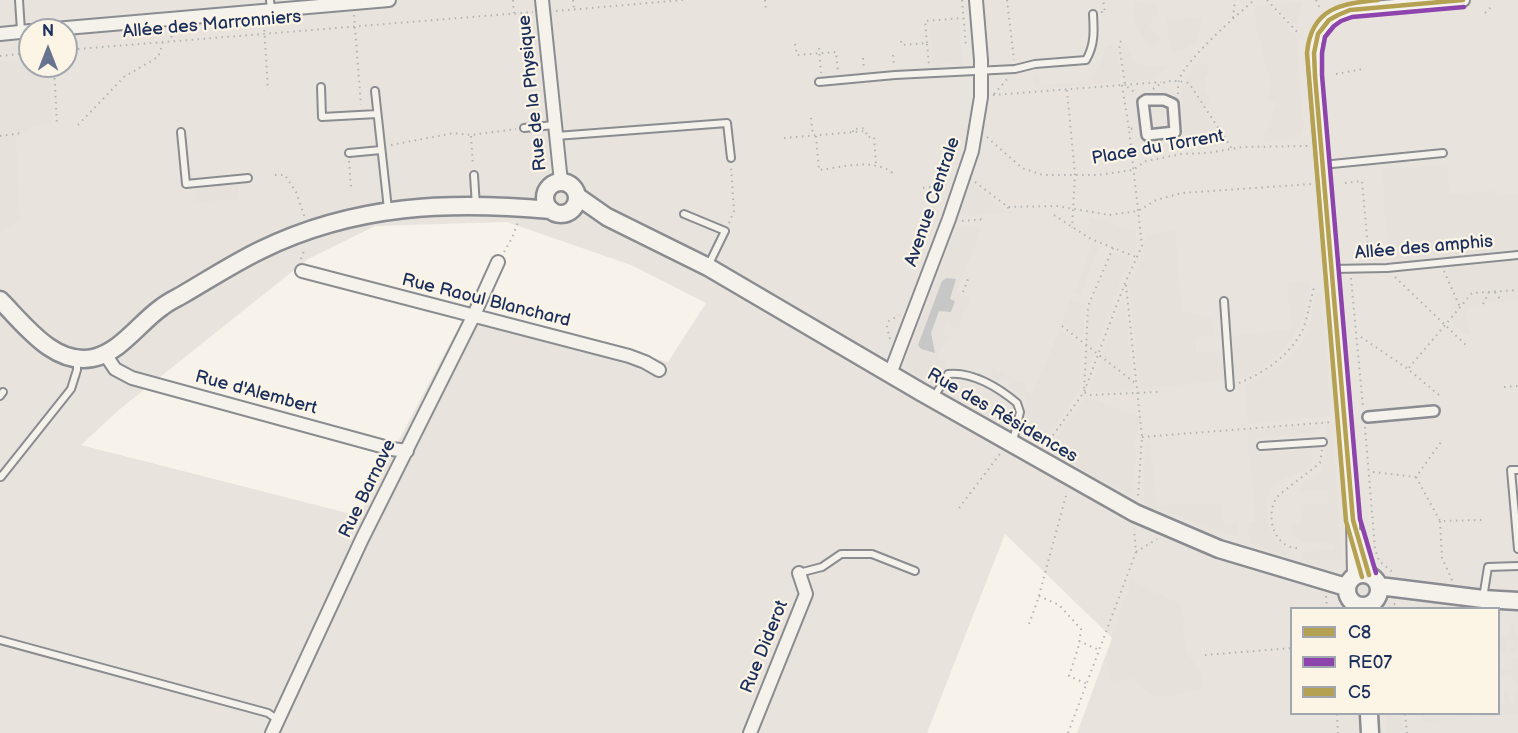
<!DOCTYPE html>
<html>
<head>
<meta charset="utf-8">
<style>
  body { margin:0 }
  #map { position:relative; width:1518px; height:733px; overflow:hidden; background:#f7f3ea; font-family:"Balsamiq Sans",sans-serif }
  canvas { display:block }
  .legend { position:absolute; left:1290px; top:607px; width:210px; height:108px; box-sizing:border-box; background:#fcf5e5; border:2px solid #a2a6af; margin:0; padding:8px 10px; list-style:none; font-size:18px; color:#1b2f5e }
  .legend li { display:flex; align-items:center; gap:12px; height:30px }
  .legend b { width:30px; border:2px solid #a2a6af }
  .north { position:absolute; left:18px; top:18px; width:60px; height:60px; box-sizing:border-box; background:#fcf5e5; border:2px solid #a2a6af; border-radius:50%; rotate:0deg; font-size:16px; font-weight:700; line-height:24px; text-align:center; color:#1b2f5e }
  .north::after { content:''; display:block; margin:auto; width:21px; height:27px; background:#68748f; clip-path:polygon(50% 0,100% 100%,50% 72%,0 100%) }
</style>
</head>
<body>
<div id="map">
<canvas width="1518" height="733"></canvas>
<ul class="legend">
<li><b style="height:8px;background:#b4a152"></b>C8</li>
<li><b style="height:8px;background:#8e44ad"></b>RE07</li>
<li><b style="height:8px;background:#b4a152"></b>C5</li>
</ul>
<div class="north">N</div>
</div>
<script>
const g = document.querySelector('canvas').getContext('2d');
g.lineJoin = 'round';
function fill(path, color) { g.fillStyle = color; g.fill(path, 'evenodd'); }
function strokePath(path, color, width, dash) { g.strokeStyle = color; g.lineWidth = width; g.lineCap = dash ? 'butt' : 'round'; g.setLineDash(dash || []); g.stroke(path); }
function label(font, color, halo, rows, align = 'center') {
  g.font = font + ' "Balsamiq Sans",sans-serif'; g.lineWidth = 4.5; g.setLineDash([]); g.textBaseline = 'middle'; g.strokeStyle = halo; g.fillStyle = color; for (const [text, x, y, turn = 0] of rows) {
    g.save(); g.translate(x, y); g.rotate((+turn || 0) * Math.PI / 180); g.textAlign = isNaN(turn) ? turn : align; if (halo) g.strokeText(text, 0, 0); g.fillText(text, 0, 0); g.restore();
  }
}
fill(new Path2D(`
  M0 0H1518V733H1077L1112 638 1005 534 927 733H0ZM30 30H66V66H30ZM507 222 631 265 706 303 668 362 469 307 359 516 81 445 120 409 308 259 375 226ZM1292 608H1498V714H1292Z`), '#e8e4dd');
fill(new Path2D(`
  M1135 1 1157 6 1159 14 1152 16 1149 28 1162 37 1152 50C1141 37 1128 19 1135 1Z
  M1302 2 1297 27 1273 4Z
  M1267 4 1297 37 1303 128 1297 139 1264 142 1263 137 1277 104 1268 99 1269 96 1268 95 1272 83H1271L1256 24 1254 6Z
  M1188 17 1202 19C1198 41 1197 48 1172 51L1166 19 1181 20Z
  M959 20 964 67 954 69 953 62 940 63 941 70H937L933 66 930 23Z
  M1126 42C1133 68 1141 67 1166 66L1155 79 1125 82 1121 44Z
  M1116 44 1121 82 1038 89 1032 78 1039 74 1040 85 1088 82 1101 61 1106 46Z
  M30 60V66H49L52 123 35 125 16 136 20 218 0 233V61Z
  M1209 63 1208 75 1206 76 1205 88H1203L1210 100H1208L1210 103 1202 109 1220 142 1215 146 1191 148 1185 144 1184 139 1181 105 1182 87 1194 64Z
  M1447 164 1450 194 1496 191V196L1518 194V251L1390 263 1382 169Z
  M970 183H972L1007 213 963 216 960 212Z
  M238 184 239 199 196 202 195 187Z
  M1089 217 1136 231 1135 253 1090 237Z
  M974 226 981 228 957 292 971 298 957 330 946 324 943 333 949 337 937 356 946 364 945 371 934 384 910 371 907 368 905 362 957 227Z
  M1175 230 1182 311 1211 318 1214 335 1196 338V353L1217 351 1225 357 1226 380 1140 389 1129 282 1144 255 1147 235Z
  M1090 244 1099 246 1081 296 1074 293 1087 260 1086 259 1088 253H1090Z
  M1113 252 1133 259 1120 282 1084 382 1089 306Z
  M1518 261V300L1477 304V307L1472 305 1468 308 1466 317 1469 320 1467 329 1470 332 1468 335 1452 324 1448 268Z
  M1306 281 1311 285C1307 299 1305 314 1299 326 1289 347 1259 378 1235 379L1232 336 1292 329 1288 282Z
  M1316 290 1321 294 1331 416 1248 424 1245 385C1268 374 1299 356 1308 331 1313 318 1314 303 1316 290Z
  M1070 299 1085 305 1083 338 1063 324Z
  M1122 299H1124L1134 391 1093 392 1090 389Z
  M1060 330 1082 346 1079 391 1041 446 1021 433 1027 398 1011 388 1013 382 1002 376 999 381 992 377V368L1021 383H1027L1024 390 1032 394Z
  M1086 396 1140 417V424L1134 440 1135 456 1131 495 1048 451Z
  M1331 424 1342 560H1302L1304 552 1334 550 1333 543H1303L1293 536 1291 525 1301 524 1300 505 1330 503 1328 491H1300L1305 481 1323 471 1327 426Z
  M1320 426 1318 432 1257 438 1259 454 1314 448 1309 468 1272 484C1262 507 1264 541 1290 552L1289 557 1251 544 1248 523 1255 522 1248 430Z
  M1145 442 1150 443 1157 505 1220 503 1223 525 1237 524V537L1144 504Z
  M1352 590a11 11 0 1 1 22 0a11 11 0 1 1-22 0Z
  M1131 581 1181 604 1186 652 1201 672 1204 687C1173 695 1157 708 1133 678L1110 682 1107 663 1112 638Z
  M1515 624 1516 635H1518L1517 651 1511 652V641H1506V652L1500 653 1499 636 1510 635 1509 625Z
  M1511 658H1518V685L1514 686 1513 675 1499 676V670L1512 669Z
  M1515 692H1518V714L1423 722 1422 714H1498L1499 704H1505L1504 693H1509L1510 703H1515Z
  M1386 714H1402L1404 733H1387Z`), '#e6e2db');
fill(new Path2D(`
  M947 278 956 279 950 299 955 301 951 312 939 311 931 333 935 353 921 349 918 345 942 281Z`), '#c7c7c7');
const service = new Path2D(`
  M19 0 21 31
  M270 0 271 10
  M819 82 895 75 1015 69 1035 64 1086 60C1095 45 1094 30 1093 14
  M321 87 322 117 377 114
  M375 91 388 209
  M524 128 554 125
  M181 132 186 184 248 178
  M556 136 727 123 731 158
  M349 153 381 150
  M1322 165 1443 153
  M474 175 476 206
  M684 214 725 231 708 266
  M1331 269 1387 268 1518 255
  M1224 301 1230 387
  M0 396 3 392
  M934 397 948 374C972 371 999 388 1017 403L1020 412 1013 441
  M1261 446 1323 442
  M1518 470H1511L1518 549
  M0 476 1 477 71 389 77 370V359
  M799 573 822 567 841 554H872L915 571
  M1483 598 1488 567 1518 566
  M0 640 268 713 278 720`);
const pedestrian = new Path2D(`
  M1146 100H1164L1173 104 1175 132 1147 135 1143 102Z
  M1368 417 1434 411`);
const minor = new Path2D(`
  M542 0 561 182
  M43 30 389 0
  M0 34 30 31
  M302 271 629 356 645 362 659 370
  M105 354 115 369 132 378 392 449 407 451
  M890 374 949 219 972 151 981 97V60L976 0
  M1357 535 1369 575
  M1354 576 1353 520 1315 76C1312 42 1314 21 1350 10L1463 0
  M272 733 362 539 473 317 498 262
  M750 733 806 594 799 573`);
const tertiary = new Path2D(`
  M545 198a16 16 0 1 1 32 0a16 16 0 1 1-32 0Z
  M577 196 607 217 708 267 921 392 1135 513 1219 549 1346 587
  M0 300C24 324 54 366 93 358 121 352 140 322 162 307 168 302 175 299 182 295 208 280 234 263 261 250 355 204 450 201 551 210
  M1347 590a16 16 0 1 1 32 0a16 16 0 1 1-32 0Z
  M1379 586 1483 599 1518 601
  M1369 714 1370 733`);
strokePath(service, '#8a8c91', 10);
strokePath(pedestrian, '#8a8c91', 14);
strokePath(minor, '#8a8c91', 16);
strokePath(tertiary, '#8a8c91', 21);
strokePath(new Path2D(`
  M513 0 514 13
  M573 0 574 9
  M765 0 766 11
  M962 0 966 46
  M1007 0 1014 60
  M1267 0 1300 35
  M1316 0 1321 11
  M556 11 683 0
  M1101 12H1105L1103 0
  M1485 13 1493 5
  M354 15 361 105
  M1233 18 1235 0
  M264 24 268 90
  M171 30 172 42
  M901 41 902 45 927 43 929 65
  M1121 41 1119 44 1125 85 1137 94
  M927 43 925 21 963 18
  M795 44 797 55 836 52 838 73
  M819 48 821 73
  M66 50 533 12
  M893 55 894 66
  M0 56 30 53
  M863 58 864 69
  M54 66 57 125
  M1336 74 1363 69
  M1122 85 1129 129
  M1153 89C1165 79 1174 80 1189 83L1232 149
  M1067 90 1075 175 1072 228
  M994 94 1008 78
  M1178 94C1178 90 1178 84 1179 80 1186 59 1236 16 1254 0
  M993 95 1161 82
  M811 118 813 135
  M78 125 124 77 158 57 163 43
  M853 132V129L867 128
  M0 136 22 133
  M471 136 473 166
  M816 136 819 170C843 167 873 158 893 173L894 176
  M987 137 1022 168 1043 175H1098L1133 170 1146 161 1182 154 1208 153 1242 147 1308 146
  M784 138 866 131 867 137H874L876 164
  M1181 142 1182 154
  M391 145 454 133 471 135 516 129
  M349 161 351 188
  M936 170 951 172
  M275 175H285L296 192 305 218
  M975 182 1008 207 1057 206 1109 215 1138 211 1156 200 1182 193 1312 184
  M1345 183 1362 181 1369 260
  M923 188 947 185
  M1008 207 1010 213
  M1054 215 1091 239 1136 257
  M962 221 985 219
  M729 223 734 211 731 167
  M1113 248 1088 306 1084 392 1089 395 1158 392
  M504 252 512 238 518 222
  M301 259 305 248
  M1444 271 1460 307
  M1395 277 1468 347
  M1351 278 1363 407
  M1126 285 1142 437 1138 497
  M963 292 968 279
  M1495 292 1502 302
  M1483 304 1489 292
  M1062 326 1135 383
  M1361 337 1408 369
  M890 339 887 327 889 321 899 315
  M1239 383C1265 372 1290 356 1303 329 1308 316 1310 301 1314 288
  M1504 387 1518 386
  M1439 395 1408 369 1472 293 1518 290
  M1365 427 1375 549 1379 561 1394 573
  M1142 437 1333 422
  M1046 445 1084 392 1125 283 1142 246 1129 129 1137 128
  M1373 472 1416 477 1441 442
  M1416 477 1440 521 1483 520
  M959 508 1000 454
  M1440 521 1442 558 1453 582
  M1297 548C1271 547 1264 509 1280 494L1320 463 1322 450
  M1136 552 1157 539
  M1039 596 1059 605 1081 629 1079 645 1069 676 1087 684
  M1326 596 1327 608
  M1389 608 1396 603
  M1029 624 1038 599 1067 492
  M1079 641 1099 650
  M1205 655 1292 648
  M1337 714 1338 733
  M1405 714 1407 733
  M1068 733 1136 552 1134 529`), '#b2b3b4', 2, [1.5, 4.5]);
strokePath(service, '#f5f2ec', 6);
strokePath(pedestrian, '#f5f2ec', 9);
strokePath(minor, '#f5f2ec', 12);
strokePath(tertiary, '#f5f2ec', 16);
strokePath(new Path2D(`
  M1369 575 1353 520 1315 76 1314 53 1318 34 1329 20 1338 15 1350 10 1463 0`), '#b4a152', 4.5);
strokePath(new Path2D(`
  M1376 573 1360 519 1322 75V53L1325 37 1334 26 1341 21 1352 17 1464 7`), '#8e44ad', 4.5);
strokePath(new Path2D(`
  M1362 577 1346 521 1307 53C1311 9 1340 3 1378 0`), '#b4a152', 4.5);
label('18px', '#1b2f5e', '#fcf5e5', [
  ["Allée des Marronniers",212,25,-5],
  ["Rue de la Physique",533,93,-96],
  ["Place du Torrent",1158,148,-10],
  ["Avenue Centrale",933,202,-71],
  ["Allée des amphis",1424,248,-5],
  ["Rue Raoul Blanchard",486,301,14],
  ["Rue d'Alembert",256,393,15],
  ["Rue des Résidences",1002,416,30],
  ["Rue Barnave",368,489,-64],
  ["Rue Diderot",765,647,-68]
]);
</script>
</body>
</html>
